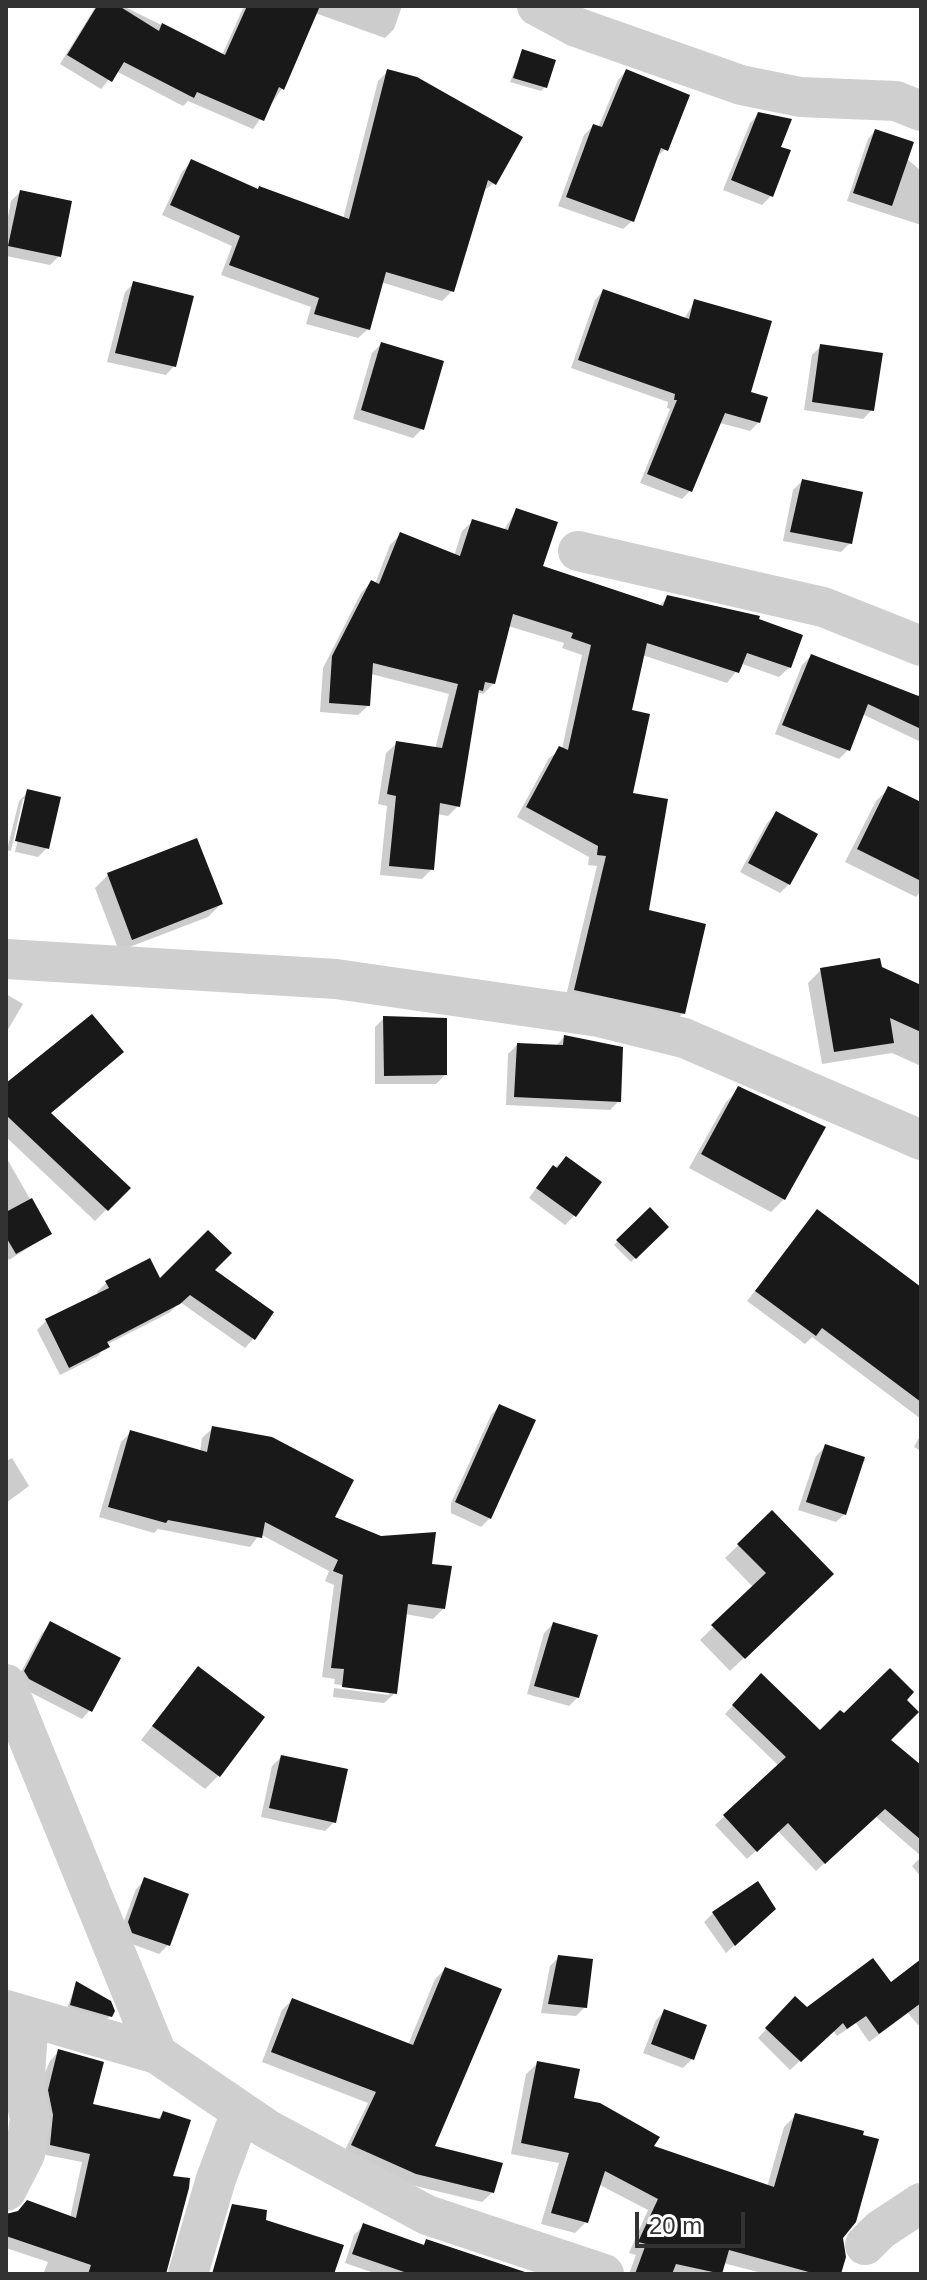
<!DOCTYPE html>
<html>
<head>
<meta charset="utf-8">
<style>
  body { margin:0 }
  #map { position:relative; width:927px; height:2280px; overflow:hidden; background:#fff; font-family:Helvetica,sans-serif }
  canvas { display:block }
  .frame { position:absolute; inset:0; border:8px solid #323232; pointer-events:none }
  .scale { position:absolute; left:635px; top:2212px; width:110px; height:36px; box-sizing:border-box; border:4px solid #323232; border-top:0; padding-left:10px; font-size:24px; line-height:28px; white-space:nowrap; color:#323232; -webkit-text-stroke:6px #fff; paint-order:stroke }
</style>
</head>
<body>
<div id="map">
<canvas width="927" height="2280"></canvas>
<div class="frame"></div>
<div class="scale">20 m</div>
</div>
<script>
const g = document.querySelector('canvas').getContext('2d');
g.lineJoin = 'round';
function fill(path, color) { g.fillStyle = color; g.fill(path, 'evenodd'); }
function strokePath(path, color, width, dash) { g.strokeStyle = color; g.lineWidth = width; g.lineCap = dash ? 'butt' : 'round'; g.setLineDash(dash || []); g.stroke(path); }
fill(new Path2D(`
  M96 6H123L222 55 244 6H402L394 29 385 38 315 13 282 89 253 129 188 101 183 106 116 71 101 89 60 64Z
  M523 51 545 87 541 91 510 82Z
  M626 71 666 149 655 158 632 221 623 229 558 206 584 135 593 126 598 128 618 80Z
  M387 72 494 183 482 192 452 291 442 301 381 282 368 329 358 338 306 324 311 307 221 275 232 246 162 215 182 172 191 162 257 191 343 219 378 81Z
  M759 114 778 148 771 196 762 205 723 190 750 123Z
  M875 131 921 171V225L847 201 868 139Z
  M20 192 59 256 50 265 6 256V227L11 201Z
  M134 283 174 366 166 375 107 362 125 292Z
  M603 291 684 319 695 301 759 422 750 431 720 423 690 491 682 499 640 483 670 409 667 408 668 402 571 368 595 300Z
  M381 344 422 429 413 438 353 419 372 353Z
  M821 346 872 410 863 419 804 410 812 355Z
  M802 481 850 543 841 552 783 541 793 490Z
  M516 511 541 567 658 607 668 597 790 667 779 677 742 664 727 683 642 655 629 712 630 795 647 912 683 1013 673 1023 565 1000 597 866 588 865 589 857 517 817 549 758 562 749 582 655 562 648 564 643 508 626 494 683 483 694 478 692 458 806 448 816 437 814 432 869 422 879 380 875 387 806 378 804 386 753 397 743 435 749 449 694 371 674 369 705 358 715 320 712 323 668 361 593 371 582 375 584 390 545 400 535 454 556 462 531 473 521 503 531Z
  M811 656 916 697 921 693V742L862 714 848 750 839 759 775 734 802 665Z
  M889 788 921 804V891L916 897 845 862 876 801Z
  M28 792 47 848 38 857 7 850 19 801ZM23 799H27L15 852 11 851Z
  M776 814 789 884 780 893 740 872 767 823Z
  M108 875 221 904 208 917 119 951 95 888Z
  M880 969 921 988V1066L892 1053 822 1064 808 983 821 970Z
  M6 994 23 1004 6 1033Z
  M384 1018 445 1075 436 1084H375V1027Z
  M564 1037 619 1101 610 1110 506 1105 508 1054 517 1045 555 1047Z
  M122 1052 49 1114 128 1188 95 1221 6 1137V1086Z
  M739 1089 784 1199 771 1212 689 1168 726 1102Z
  M6 1157 50 1234 9 1260 6 1255Z
  M566 1158 574 1216 565 1225 529 1198 545 1176Z
  M650 1210 666 1227 631 1262 614 1245Z
  M817 1212 921 1289V1419L812 1337 805 1344 747 1301Z
  M212 1270 253 1339 245 1348 180 1302 169 1313 106 1345 98 1356 60 1375 37 1330 46 1321 99 1295 97 1292 106 1283 160 1281Z
  M500 1406 490 1518 481 1527 451 1513V1503L491 1415Z
  M213 1428 332 1518 430 1565 444 1608 433 1619 405 1614 395 1693 384 1703 333 1697 334 1688 389 1695V1691L334 1684 335 1679 322 1677 334 1585 325 1581 329 1571 260 1534 250 1547 158 1529 154 1533 99 1517 121 1442 131 1432 200 1452 202 1438Z
  M921 1434V1451L914 1447Z
  M825 1447 866 1459 851 1477 845 1514 836 1522 798 1510 816 1456Z
  M12 1458 29 1486 6 1503V1461Z
  M772 1513 831 1574 730 1671 700 1640 754 1588 725 1558Z
  M51 1624 90 1710 82 1719 20 1687 16 1681 42 1633Z
  M553 1624 578 1697 569 1706 527 1694 544 1633Z
  M198 1669 218 1776 205 1789 141 1740Z
  M761 1676 820 1732 844 1716 904 1700 888 1740 921 1767V1856L875 1816 816 1871 778 1831 747 1859 715 1825 779 1766 725 1714Z
  M281 1757 334 1822 325 1831 261 1817 272 1766Z
  M921 1857V1877L912 1866Z
  M145 1880 168 1945 159 1954 124 1941 120 1932 136 1889Z
  M713 1913 765 1918 726 1953 704 1922Z
  M559 1957 585 2007 576 2016 541 2013 550 1966Z
  M921 1962V2023L918 2025 908 2013 869 2042 856 2023 837 2036 833 2030 790 2070 758 2038 795 1999 807 2010 891 1985Z
  M445 1969 432 2147 493 2192 482 2202 407 2184 342 2156 368 2103 262 2062 282 2010 292 2000 408 2045 435 1979Z
  M76 1984 110 2016 106 2020 67 2008Z
  M665 2011 692 2059 683 2068 643 2053 656 2020Z
  M59 2051 90 2105 157 2120 163 2114 170 2178 159 2274H43L48 2262 6 2248V2213L70 2218 82 2162 41 2154 40 2084 50 2061Z
  M538 2063 572 2100 652 2147 767 2187 784 2127 795 2116 841 2238 839 2274H766L723 2263 720 2274H629L636 2255 629 2253 648 2210 598 2184 586 2222 575 2233 541 2224 559 2163 511 2154 526 2074Z
  M363 2226 422 2246 427 2241 525 2274H377L345 2263 354 2235Z`), '#0003');
fill(new Path2D(`
  M97 6H119L159 31 162 23 225 55 247 6H320L284 90 279 87 264 121 197 92 194 98 124 62 112 82 67 55Z
  M522 49 556 60 547 88 513 78Z
  M387 69 417 77 523 137 496 185 488 180 454 292 386 272 370 330 314 314 319 298 229 265 240 236 170 205 191 159 258 189 259 186 349 219Z
  M626 69 690 95 668 151 661 148 634 222 566 197 593 124 602 127Z
  M758 112 792 119 781 147 791 150 773 197 731 180Z
  M875 129 914 142 892 206 853 193Z
  M20 190 72 201 61 257 8 246Z
  M133 281 194 296 176 367 115 353Z
  M603 289 689 319 694 299 772 321 751 392 768 397 760 423 725 413 692 492 647 474 677 400H674L675 394 578 360Z
  M381 342 444 361 424 430 361 410Z
  M820 344 883 353 874 411 812 402Z
  M802 479 863 492 852 544 790 532Z
  M516 508 558 522 543 566 663 606 667 595 760 616 759 619 803 635 791 668 747 653 739 673 647 643 632 710 650 714 633 793 668 799 649 910 706 924 685 1014 574 990 606 856 597 855 598 846 526 807 559 746 568 750 591 645 571 638 573 633 513 614 495 684 485 682 483 691 479 690 460 807 440 803 434 870 389 866 396 796 387 794 396 741 442 748 458 684 373 663 370 706 329 703 332 656 371 580 379 584 400 532 460 556 472 519 508 530Z
  M811 654 921 697V729L868 704 850 751 782 725Z
  M888 786 921 802V881L857 849Z
  M27 789 61 797 49 849 15 841Z
  M776 811 818 834 790 885 748 863Z
  M197 838 223 904 132 940 107 873Z
  M880 958 882 967 921 985V1032L890 1018 894 1043 834 1052 820 968Z
  M92 1014 124 1052 51 1113 131 1188 108 1211 6 1115V1083Z
  M383 1016 447 1018V1075L384 1076Z
  M564 1035 623 1047 621 1102 514 1097 517 1043 563 1045Z
  M738 1086 826 1127 785 1200 701 1154Z
  M566 1156 602 1182 576 1217 536 1188 553 1165 557 1168Z
  M32 1198 52 1234 16 1254 6 1237V1212Z
  M650 1207 669 1227 636 1259 616 1240Z
  M817 1209 921 1287V1402L822 1328 816 1336 755 1291Z
  M208 1230 232 1253 215 1270 274 1312 255 1340 190 1295 180 1304 107 1342 110 1347 69 1368 45 1319 109 1288 105 1281 150 1258 160 1278Z
  M499 1404 536 1420 491 1519 455 1502Z
  M212 1426 272 1437 354 1480 335 1517 381 1536 436 1532 432 1564 452 1566 445 1609 408 1604 397 1694 342 1687 344 1669 331 1668 343 1575 333 1571 338 1560 265 1522 262 1538 168 1520 166 1523 108 1507 130 1430 207 1452Z
  M825 1444 865 1457 846 1515 806 1502Z
  M772 1510 834 1574 745 1659 711 1625 766 1573 737 1544Z
  M50 1621 121 1658 92 1712 29 1679 24 1671Z
  M553 1622 598 1635 579 1698 534 1686Z
  M198 1666 265 1717 220 1777 152 1726Z
  M890 1668 914 1692 907 1700 919 1712 891 1740 921 1765V1840L885 1809 825 1864 788 1823 757 1852 723 1815 786 1757 732 1705 761 1673 820 1730 840 1710 844 1713Z
  M281 1755 348 1769 336 1823 269 1808Z
  M144 1877 189 1894 170 1946 132 1933 128 1922Z
  M758 1881 776 1909 735 1946 712 1912Z
  M558 1955 593 1959 587 2008 548 2004Z
  M873 1958 891 1982 921 1959V2003L879 2034 866 2016 847 2029 843 2023 801 2062 765 2028 795 1996 807 2007Z
  M445 1967 502 1989 435 2146 503 2163 494 2193 416 2174 351 2145 376 2092 271 2052 292 1998 413 2045Z
  M76 1981 111 2001 115 2011 112 2017 70 2005Z
  M664 2009 707 2025 694 2060 651 2044Z
  M58 2049 104 2062 93 2104 160 2119 163 2111 191 2120 173 2176 190 2178 189 2188 166 2274H88L91 2265 6 2236V2214L18 2211 27 2200 76 2218 90 2154 50 2145 53 2115 48 2090Z
  M537 2061 580 2069 574 2098 600 2103 660 2137 654 2146 774 2187 795 2113 864 2131 863 2135 879 2139 856 2222 843 2238 846 2257 841 2274H816L729 2250 722 2274 676 2264 672 2274H635L646 2244 638 2242 658 2199 605 2171 588 2223 551 2213 569 2153 521 2143Z
  M232 2204 267 2210 266 2220 344 2245 334 2274H212Z
  M363 2223 424 2245 426 2239 531 2274H410L352 2254Z`), '#191919');
strokePath(new Path2D(`
  M537 6 576 27 741 85 800 97 896 101 921 111
  M578 551 823 607 921 646
  M6 959 336 979 599 1017 684 1038 921 1140
  M6 1684 157 2054
  M6 2010 157 2054 267 2129 427 2215 604 2274
  M6 2191 25 2154 30 2119 24 2089 29 2017
  M865 2245 880 2230 921 2203
  M188 2274 216 2179 241 2112`), '#cfcfcf', 40);
</script>
</body>
</html>
